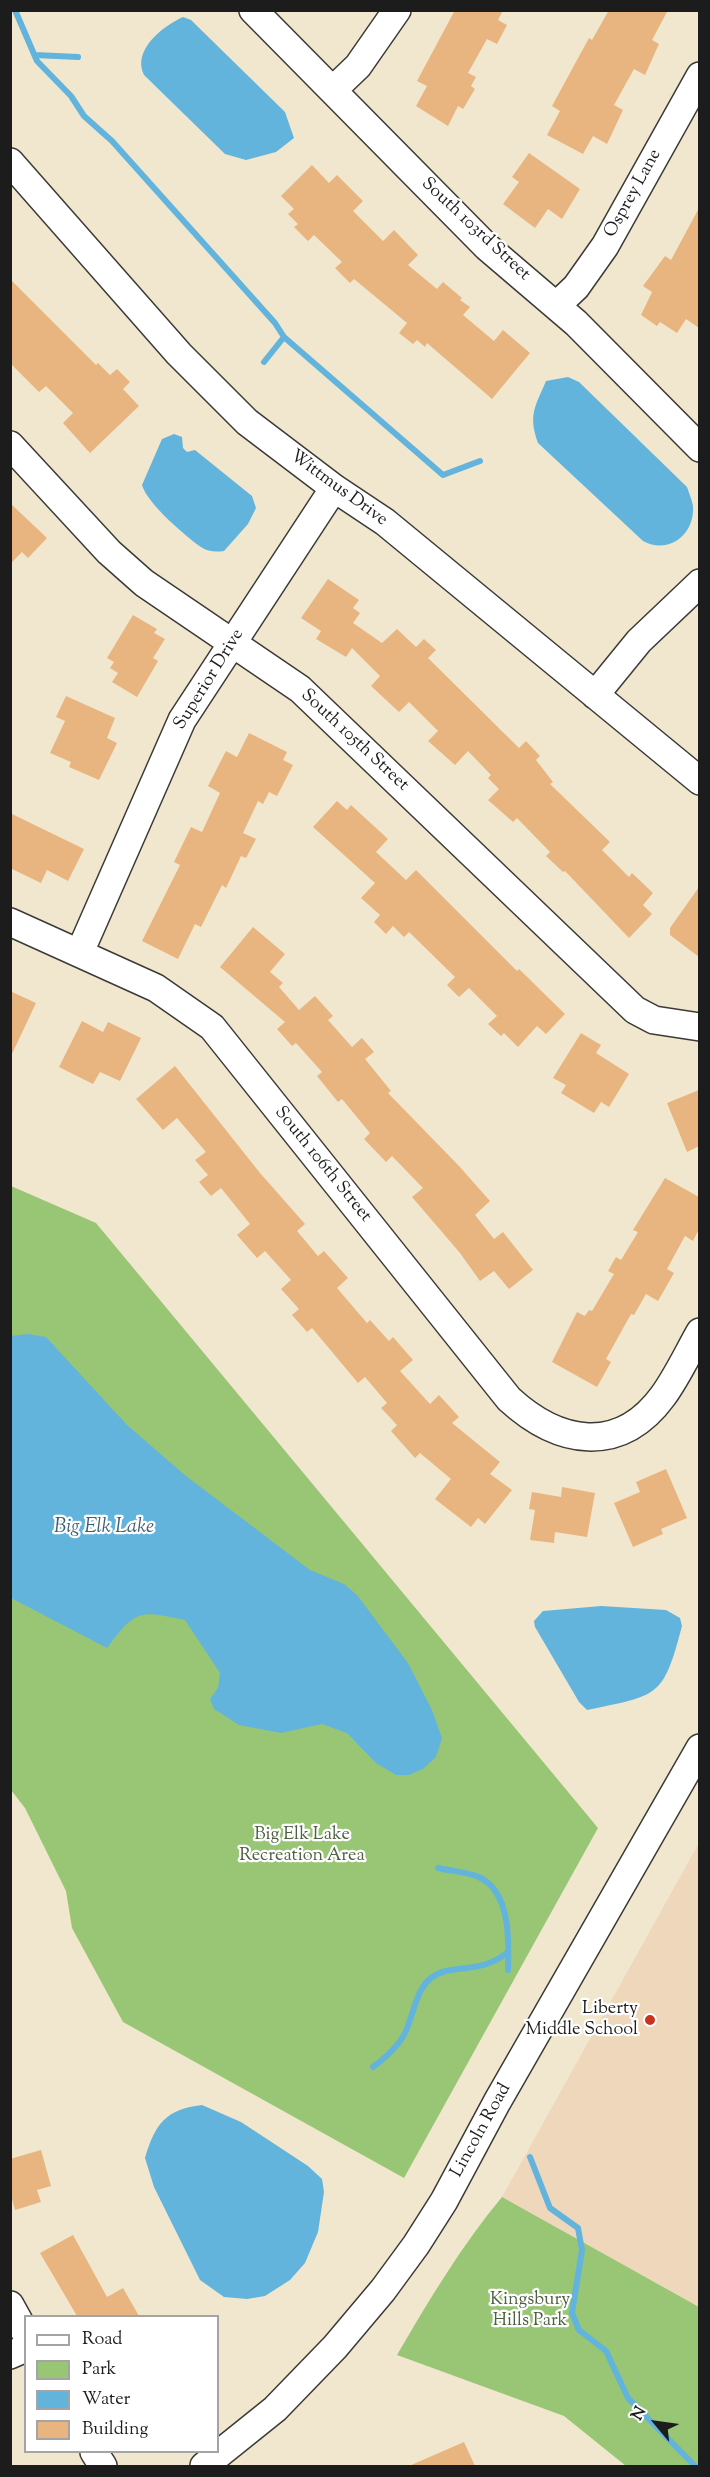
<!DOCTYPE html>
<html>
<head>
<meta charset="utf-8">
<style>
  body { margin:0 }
  #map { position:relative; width:710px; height:2477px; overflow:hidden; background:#f1e7ce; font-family:"Sorts Mill Goudy",serif }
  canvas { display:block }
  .frame { position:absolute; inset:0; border:12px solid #1c1c1c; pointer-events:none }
  .legend { position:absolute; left:24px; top:2315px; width:195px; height:138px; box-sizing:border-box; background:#fff; border:2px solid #a4a4a4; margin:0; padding:8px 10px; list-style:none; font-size:18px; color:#1c1c1c }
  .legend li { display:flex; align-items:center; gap:12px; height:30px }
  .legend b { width:30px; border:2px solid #a4a4a4 }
  .north { position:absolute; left:626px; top:2393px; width:60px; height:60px; -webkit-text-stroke:4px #fff; paint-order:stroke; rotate:299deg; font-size:16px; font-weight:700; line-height:24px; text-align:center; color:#1c1c1c }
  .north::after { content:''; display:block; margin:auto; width:21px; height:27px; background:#1c1c1c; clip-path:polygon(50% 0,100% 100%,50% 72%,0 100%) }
</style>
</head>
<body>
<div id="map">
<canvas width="710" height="2477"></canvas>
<div class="frame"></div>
<ul class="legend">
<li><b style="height:8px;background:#fff"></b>Road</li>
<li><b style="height:16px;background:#98c675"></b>Park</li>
<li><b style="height:16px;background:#62b4dd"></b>Water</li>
<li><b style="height:16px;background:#e8b580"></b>Building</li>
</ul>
<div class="north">N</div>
</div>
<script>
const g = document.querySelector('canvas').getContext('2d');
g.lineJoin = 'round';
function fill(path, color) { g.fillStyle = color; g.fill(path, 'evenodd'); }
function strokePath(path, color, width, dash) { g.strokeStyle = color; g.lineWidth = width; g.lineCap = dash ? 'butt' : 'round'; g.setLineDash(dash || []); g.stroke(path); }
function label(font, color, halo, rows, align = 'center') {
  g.font = font + ' "Sorts Mill Goudy",serif'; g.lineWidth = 4.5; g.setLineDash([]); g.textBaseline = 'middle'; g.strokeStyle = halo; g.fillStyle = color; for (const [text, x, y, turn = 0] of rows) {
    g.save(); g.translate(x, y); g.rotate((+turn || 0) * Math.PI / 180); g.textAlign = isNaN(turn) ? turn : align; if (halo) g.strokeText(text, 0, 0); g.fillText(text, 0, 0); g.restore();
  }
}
fill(new Path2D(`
  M699 1843V2307L502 2197Z`), '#eed7bb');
fill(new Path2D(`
  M11 1186 96 1223 598 1828 404 2178 123 2022 72 1928 66 1891 25 1808 11 1790Z
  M502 2197 699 2307V2466H626L564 2416 397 2355C429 2300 462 2245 502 2197Z`), '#98c675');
fill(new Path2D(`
  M183 17 191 20 285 112 294 138 276 152 246 160 225 154 144 75C132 51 161 27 183 17Z
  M568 377 579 382 687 487C689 493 692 500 693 506 695 535 668 555 643 541L538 443C528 415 535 407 546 381Z
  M174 434 182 437 183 448 187 452 195 450 252 496 256 508 248 524 224 551C216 552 208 552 201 547 185 536 147 503 142 485L162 439Z
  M28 1334 46 1337 127 1425 186 1476 310 1570 344 1584 357 1595 408 1663 432 1710 442 1738 436 1757 423 1769 409 1775H396L376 1763 347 1733 322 1724 281 1733 239 1725 214 1709 210 1699 218 1688 220 1673 185 1620C139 1610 136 1609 107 1648L11 1598V1336Z
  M601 1606 666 1610 680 1618 682 1626C663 1699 658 1695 587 1710L579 1702 535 1627 534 1621 543 1611Z
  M202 2105 241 2122 308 2166 322 2179 324 2192 318 2232 305 2263 290 2280 265 2296 247 2299 224 2297 200 2280 154 2187 145 2158C155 2124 166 2109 202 2105Z`), '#62b4dd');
strokePath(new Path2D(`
  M15 10 37 61 71 96 84 116 112 141 275 323 284 337 264 362
  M35 55 78 57
  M284 337 443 475 480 461
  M438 1868C451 1871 467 1872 479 1877 511 1892 509 1942 508 1970
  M373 2067C385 2058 398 2047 405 2033 413 2017 416 1989 431 1978 452 1962 479 1976 508 1952
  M530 2157 550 2208 578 2228 582 2250 572 2313 579 2330 606 2351 628 2398 695 2466`), '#62b4dd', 6);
fill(new Path2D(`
  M455 10H503L498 20 507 25 497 44 487 39 468 73 476 77 471 86 475 89 463 109 458 106 448 126 416 106 427 86 417 81Z
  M609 10H668L652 40 659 44 645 75 634 69 614 105 623 110 607 144 593 136 583 154 547 135 560 111 552 106 589 38 592 40Z
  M529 153 580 189 562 219 548 209 535 228 503 204 519 182 512 177Z
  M312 165 329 183 337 175 363 201 353 211 383 241 394 230 418 255 408 265 437 289 443 282 462 298 460 300 470 307 463 315 494 341 503 330 530 353 492 399 427 343 425 347 417 340 413 344 399 333 407 323 354 279 350 283 335 268 342 262 314 235 308 241 294 227 298 224 288 214 294 209 281 196Z
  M699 208V328L686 319 677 333 660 322 657 326 641 315 652 292 643 286 665 256 671 260Z
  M10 279 96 365 98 363 110 375 117 369 130 382 123 389 139 406 90 453 63 423 73 413 46 386 39 392 10 363Z
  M10 503 47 538 28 558 22 552 10 564Z
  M328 579 359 600 353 608 360 613 353 623 382 643 397 629 416 647 424 639 436 650 428 658 519 748 526 741 540 756 536 760 553 782 550 784 610 842 602 850 629 877 632 873 653 893 643 905 652 914 629 938 565 871 563 872 546 856 550 852 517 818 513 822 488 800 499 789 488 778 491 775 468 751 455 765 428 741 438 731 409 702 399 712 371 686 380 676 352 648 346 657 316 639 321 631 301 618Z
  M133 615 157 629 154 633 165 639 153 658 158 661 137 697 112 682 118 673 110 668 114 662 107 658Z
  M66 696 115 718 107 738 117 743 99 780 69 767 71 762 50 753 65 721 56 717Z
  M249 733 287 752 283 760 293 765 277 796 269 792 263 804 258 801 243 833 256 839 246 858 241 856 226 888 222 885 201 927 195 924 178 959 142 941 180 865 174 862 191 827 202 832 220 793 208 786 226 751 237 757Z
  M337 801 347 810 351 805 388 839 376 852 406 880 416 870 517 971 519 969 565 1014 546 1034 537 1026 518 1047 504 1033 501 1036 488 1024 497 1016 469 988 459 997 447 985 455 977 409 932 404 937 393 926 386 934 374 922 380 915 361 898 375 883 313 827Z
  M10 813 84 849 68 881 47 870 41 883 10 868Z
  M699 887V957L670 935V928Z
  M253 927 285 954 270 972 283 983 279 987 299 1010 315 996 333 1016 328 1020 352 1047 362 1038 374 1052 365 1059 391 1091 388 1093 459 1166 490 1201 475 1215 494 1239 503 1232 533 1270 509 1289 494 1271 480 1281 460 1253 412 1197 423 1188 392 1156 386 1162 364 1139 370 1133 342 1099 338 1102 317 1076 322 1072 296 1043 292 1046 277 1029 285 1022 220 967Z
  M10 991 36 1003 10 1058Z
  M82 1021 103 1032 108 1022 141 1038 120 1081 100 1072 93 1084 59 1067Z
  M581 1033 601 1045 596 1053 629 1074 609 1107 601 1102 594 1113 561 1093 566 1085 553 1078Z
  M175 1066 260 1173 305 1224 297 1231 318 1256 324 1251 348 1278 337 1288 367 1323 370 1320 389 1341 393 1337 413 1360 400 1371 430 1404 439 1395 459 1417 452 1423 500 1462 490 1474 512 1490 485 1524 478 1518 471 1527 435 1499 451 1479 420 1453 415 1458 391 1431 397 1425 381 1408 387 1403 365 1377 358 1383 312 1328 307 1332 292 1315 299 1309 281 1289 291 1280 265 1251 257 1258 237 1235 250 1224 221 1188 211 1196 199 1182 208 1175 195 1160 206 1152 177 1118 163 1130 136 1099Z
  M699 1090V1146L687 1152 667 1103Z
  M665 1178 699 1197V1229L693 1241 685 1236 667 1269 674 1273 658 1301 646 1294 634 1315 631 1314 606 1359 611 1362 597 1387 552 1362 577 1312 585 1316 589 1310 592 1311 614 1274 608 1271 616 1257 621 1260 638 1232 633 1230Z
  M666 1469 687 1518 661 1529 663 1534 633 1547 614 1503 640 1492 636 1482Z
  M562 1487 595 1493 587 1537 555 1532 554 1543 530 1540 535 1510 529 1509 532 1492 561 1497Z
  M41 2150 51 2186 37 2190 41 2202 15 2210 10 2192V2159Z
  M73 2235 107 2297 123 2288 139 2316H77L40 2253Z
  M464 2442 475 2466H409Z`), '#e8b580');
const minor = new Path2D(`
  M253 10 487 247 576 323 700 448
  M333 90 358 66 397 10
  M10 162 179 354 247 422 334 488 385 522 700 781
  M557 305 576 287 605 246 700 76
  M10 445 109 552 144 583 300 689 635 1010 654 1020 700 1027
  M595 695 639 641 700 583
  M10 922 156 988 212 1027 509 1399C558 1444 619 1456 663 1396 677 1377 688 1353 700 1332
  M80 952 182 720 334 488
  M10 2305 26 2334
  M10 2355 26 2348
  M94 2452 103 2466
  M204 2466 275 2409 335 2347 383 2290 416 2245 444 2201 497 2102 700 1748`);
strokePath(minor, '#3c3a37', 30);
strokePath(minor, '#fff', 27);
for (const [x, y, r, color] of [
  [650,2020,6,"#c8321e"]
]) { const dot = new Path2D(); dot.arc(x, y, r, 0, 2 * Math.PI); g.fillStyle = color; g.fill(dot); strokePath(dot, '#fff', 2); }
label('18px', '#1c1c1c', '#fff', [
  ["Osprey Lane",634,194,-61],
  ["South 103rd Street",475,230,43],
  ["Wittmus Drive",338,489,36],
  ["Superior Drive",210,680,-58],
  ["South 105th Street",354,741,43],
  ["South 106th Street",322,1165,51],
  ["Lincoln Road",482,2131,-61]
]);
label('18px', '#4e6040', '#fff', [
  ["Big Elk Lake",302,1836],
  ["Recreation Area",302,1857],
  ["Kingsbury",530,2301],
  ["Hills Park",530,2322]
]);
label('18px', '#1c1c1c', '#fff', [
  ["Liberty",638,2010],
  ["Middle School",638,2031]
], 'right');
label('italic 20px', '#3c6073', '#fff', [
  ["Big Elk Lake",104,1529]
]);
</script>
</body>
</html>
